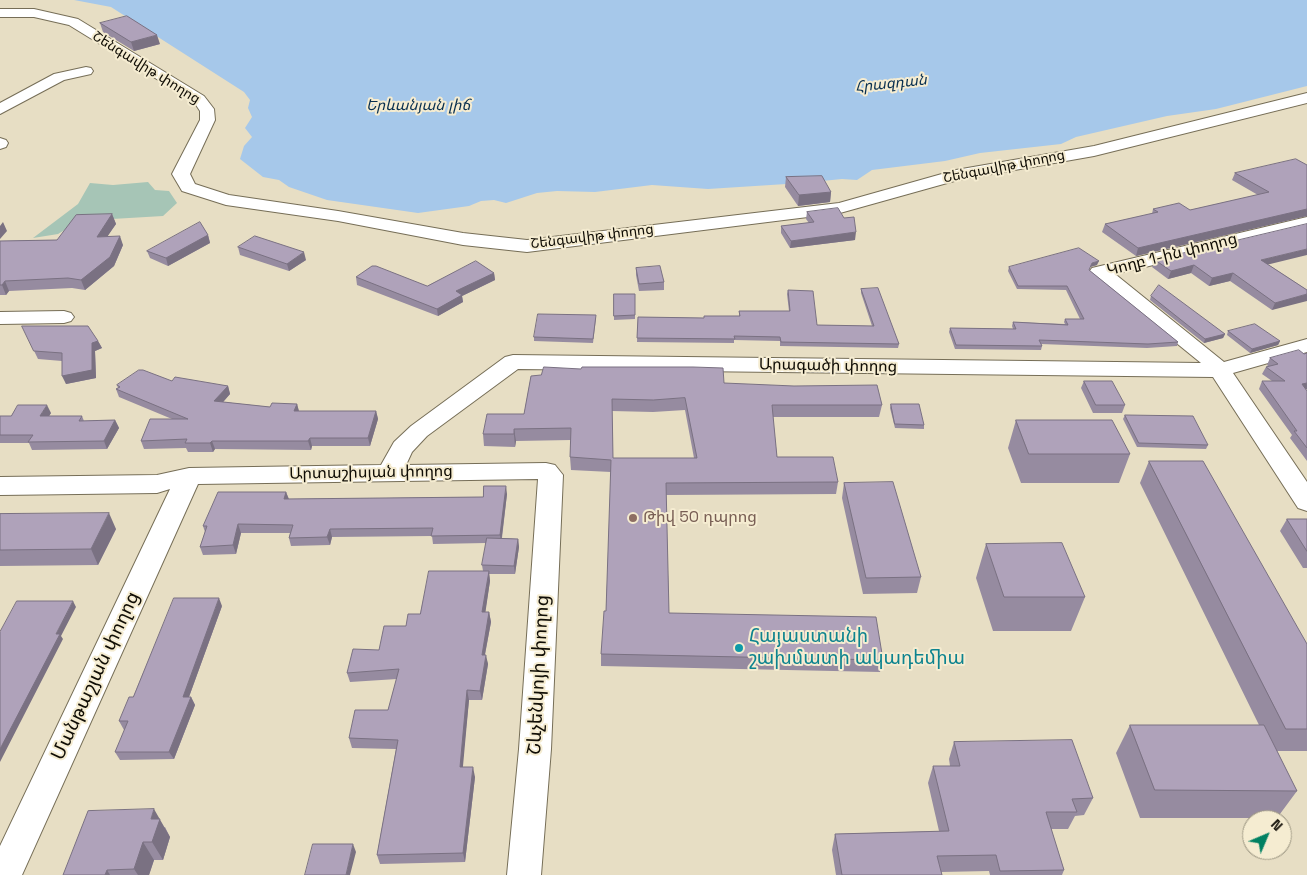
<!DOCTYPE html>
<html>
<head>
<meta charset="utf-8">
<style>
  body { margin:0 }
  #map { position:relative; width:1307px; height:875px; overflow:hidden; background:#e7dec4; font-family:"Space Grotesk",sans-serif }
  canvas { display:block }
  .north { position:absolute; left:1242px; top:810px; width:50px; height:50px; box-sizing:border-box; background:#f5ecd1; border:1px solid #99937f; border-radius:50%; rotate:45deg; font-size:14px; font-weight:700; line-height:20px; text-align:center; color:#100d05 }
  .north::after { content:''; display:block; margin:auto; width:18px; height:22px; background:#018162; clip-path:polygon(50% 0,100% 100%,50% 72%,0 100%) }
</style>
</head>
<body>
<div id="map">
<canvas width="1307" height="875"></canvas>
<div class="north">N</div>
</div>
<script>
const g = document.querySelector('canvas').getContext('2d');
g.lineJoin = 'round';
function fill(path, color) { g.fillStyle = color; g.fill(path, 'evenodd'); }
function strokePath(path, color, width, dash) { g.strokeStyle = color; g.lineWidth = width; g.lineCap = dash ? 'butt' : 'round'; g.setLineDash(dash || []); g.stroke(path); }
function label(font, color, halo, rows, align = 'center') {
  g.font = font + ' "Space Grotesk","Noto Sans Armenian",sans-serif'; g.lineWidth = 4; g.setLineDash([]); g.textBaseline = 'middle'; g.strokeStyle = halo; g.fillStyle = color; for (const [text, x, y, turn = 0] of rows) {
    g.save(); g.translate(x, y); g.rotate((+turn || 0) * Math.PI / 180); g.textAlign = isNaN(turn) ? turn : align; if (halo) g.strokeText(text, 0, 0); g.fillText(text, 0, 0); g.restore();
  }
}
fill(new Path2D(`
  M148 182 155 190 169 191 177 203 163 216 95 220 75 224 58 234 33 238 78 204 90 183 113 185Z`), '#a6c5b6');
fill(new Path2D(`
  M74 0H1307V86L1216 109 1167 116 1076 137 1061 144 980 153 945 161 872 170 857 180 842 179 802 183 708 189 652 185 595 192 557 191 537 193 506 203 494 200 481 201 469 206 418 213 327 200 289 187 279 180 263 177 240 159 244 146 252 137 245 128 252 117 248 108 250 100 244 92 111 7Z`), '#a6c8ea');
const minor = new Path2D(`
  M0 9H34L78 19 204 96 214 109 215 120 190 174 195 184 229 195 338 211 463 233 527 240 839 203 956 170 1094 146 1307 93V103L1094 156 958 180 840 213 527 252 463 245 338 221 226 205 182 191 172 174 200 120V111L194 102 69 25 34 17H0Z
  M86 67 91 68 93 71 91 74 64 80 0 114V103L54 74Z
  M0 138 6 140 8 143 6 147 0 149Z
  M1307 217V229L1115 274 1224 362 1307 339V352L1233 373 1307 482V511L1298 508 1213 377 518 369 427 436 412 452 406 465 546 463 555 465 563 475 551 749 541 875H507L519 749 538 479 198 484 22 875H0V846L170 489 157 493 0 495V477L157 475 189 468 381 465 394 442 411 426 505 357 513 355 1201 363 1089 272 1092 268Z
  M64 311 71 313 74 317 71 321 64 323 0 324V312Z`);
strokePath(minor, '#766e57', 2);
fill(minor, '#fff');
fill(new Path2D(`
  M100 23 160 44 134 51 103 32Z
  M1307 165V216L1136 256 1102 232 1105 224 1152 214 1153 209 1190 210 1258 195 1232 180 1235 173Z
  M786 177 831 192 830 202 798 206 785 187Z
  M807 212 844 218 855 240 790 248 781 233V226L809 223 806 219Z
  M112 214 116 224 107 236 123 245 114 266 85 290 72 288 9 291 6 295H0V241L57 240Z
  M208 235 210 243 168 266 150 258 147 251Z
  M238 247 306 260 289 271 240 255Z
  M1155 260 1269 265 1307 290 1272 310 1230 281 1209 286 1191 273 1168 279 1152 267Z
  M1097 265 1090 267 1089 270 1178 342 1177 346 1147 348 1041 344 1042 346 1041 350 955 349 949 332 950 328 1013 329 1012 326 1013 322 1065 324 1064 322 1065 319H1080L1066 290 1017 289 1008 271 1009 267Z
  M636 268 664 282V290L639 291 636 275Z
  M494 273 495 280 462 296 463 302 438 316 357 285 356 277 427 286Z
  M861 289 899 344 898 348 780 346V341L734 340V343L637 342 638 317 704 318 739 316V311H789L787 294 788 290 817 325 872 326 861 293Z
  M614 294H635V319L614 320Z
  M1151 296 1225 334 1223 338 1204 343 1150 300Z
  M596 318 593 343 534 341V337Z
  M22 326 98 341 102 348 95 351 96 378 66 384 62 361 38 359Z
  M1228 331 1280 341 1278 345 1250 353 1227 335Z
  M1307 353V389H1306L1307 391V461L1290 438 1292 435 1259 389 1262 381H1272L1262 374 1266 367 1268 366 1267 365 1270 358Z
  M531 376 724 383 882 405 879 417H773L777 457 838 482 836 494 666 495 669 613 883 660 880 672 601 666V654L606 611 611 472 571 470 570 457 571 440 516 441 515 447 484 446 483 434 524 414ZM685 410 694 458H613L612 411 653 412Z
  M172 381 228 386 230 394 223 402 270 407 297 404 299 411H376L378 419 370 446H312L311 450 215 449 213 452H188L186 448 144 449 141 441 172 419 119 397 116 389 118 388 117 385Z
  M1084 381 1125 405 1122 413H1093L1081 388Z
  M891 404 924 425V429L895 428 890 408Z
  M51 413 49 416H82L84 421 115 420 119 428 107 449 32 450 29 443H0V416H11Z
  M1125 415 1208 445 1206 449 1137 447 1123 419Z
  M1016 420 1130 454 1119 483H1021L1008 448Z
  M1149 461 1307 644V751H1277L1297 791 1277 818H1140L1116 753 1130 725H1259L1140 483Z
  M844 483 921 577 917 593 863 594 842 498Z
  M286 492 289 499 483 497 507 494 502 538 518 539 519 547 515 574H489L490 581 485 612H489L491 622 485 655 488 664 482 700H469L462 767 475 777 465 862 380 864 377 855 396 749 352 748 349 738 388 710 397 679 350 682 347 673 379 650 420 614 483 571 482 565 486 543 433 544 432 536 332 537 330 545 291 546 289 538 290 533H241L236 554 203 555 200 547 205 532 203 526Z
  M0 514 116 529 98 565 0 566Z
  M1287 519H1307V568H1303L1280 531Z
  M986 544 1085 597 1071 631H993L976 578Z
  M222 606 189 697H191L195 705 174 759 120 760 115 752 125 730H124L119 721 133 697Z
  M954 742 1093 798 1084 815 1075 816 1068 829H1051L1064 870 1062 875H990L989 871 941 872 942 875H836L832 850 835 834 939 831 928 783 933 766H950L949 759Z
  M165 827 170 837 163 860H154L149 875H63Z`), '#968ba0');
fill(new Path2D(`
  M157 35 160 44 134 51 131 42Z
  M831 192 830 202 798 206 799 195Z
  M1307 209V216L1136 256 1138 248Z
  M112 214 116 224 101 246 97 237Z
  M3 222 7 231 0 239V226Z
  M856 232 855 240 790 248 791 241Z
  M208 235 210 243 168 266 166 258Z
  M120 236 123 245 114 266 85 290 81 280Z
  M1307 249V255L1258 267 1261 260Z
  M304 252 306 260 289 271 287 264Z
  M1099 261 1097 265 1090 267 1092 263Z
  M1194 265 1191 273 1168 279 1171 271Z
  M494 273 495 280 462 296 463 302 438 316 437 309 456 291Z
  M1233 273 1230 281 1209 286 1212 278Z
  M5 281 9 291 6 295 2 285Z
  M1307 294V301L1272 310 1275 303Z
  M1225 334 1223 338 1204 343 1205 339Z
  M98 341 102 348 95 351 96 378 66 384 62 376 92 343Z
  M1280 341 1278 345 1250 353 1252 349Z
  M1307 383V389L1298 392 1302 384Z
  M228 386 230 394 217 409 214 401Z
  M297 404 299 412 294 411Z
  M47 405 51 413 44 424 40 416Z
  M376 411 378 419 370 446 368 438Z
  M115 420 119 428 107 449 104 441Z
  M514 429 516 441 515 447 514 434Z
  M310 438 312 446 311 450 308 441Z
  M212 441 215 449 213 452 210 443Z
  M506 486 507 494 501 543 500 535Z
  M286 492 289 500 284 499Z
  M109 513 116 529 98 565 91 549Z
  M238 524 241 533 236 554 233 545Z
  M330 529 332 537 330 545 327 537Z
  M518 539 519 547 515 574 514 566Z
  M489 571 490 581 484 622 482 612Z
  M219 598 222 606 186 705 183 697Z
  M73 601 76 607 61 636 63 639 0 762V749L56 634Z
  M489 612 491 622 483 664 482 655Z
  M486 655 488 664 482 700 480 691Z
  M467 690 469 700 462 777 460 767Z
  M191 697 195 705 174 759 169 752Z
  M473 767 475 777 465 862 463 853Z
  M154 809 170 837 163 860 152 842 151 819Z
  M143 842 154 860 149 875H138L134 869Z
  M353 844 356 852 350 875H346Z
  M107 870 110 875H105Z`), '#7a7182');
const building = new Path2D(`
  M127 16 157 35 131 42 100 23Z
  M1296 159 1307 165V209L1138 248 1105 224 1158 212 1153 209 1179 203 1190 210 1269 192 1235 173Z
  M822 176 831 192 799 195 786 177Z
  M838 208 844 218 854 217 856 232 791 241 781 226 814 222 807 212Z
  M112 214 97 237 120 236 110 257 81 280 68 278 5 281 2 285H0V241L57 240 76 215Z
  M200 222 208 235 166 258 147 251Z
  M1307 224V249L1261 260 1307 290V294L1275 303 1233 273 1212 278 1194 265 1171 271 1155 260Z
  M255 236 304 252 287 264 238 247Z
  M1079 248 1099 261 1092 263 1089 270 1178 342 1148 344 1039 340 1042 346 956 345 950 328 1016 329 1013 322 1068 325 1065 319H1084L1067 286H1018L1009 267Z
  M476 261 494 273 456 291 462 295 437 309 356 277 372 266H376L427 286Z
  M660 266 664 282 639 284 636 268Z
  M1159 285 1225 334 1205 339 1151 296Z
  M878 288 899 344 781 342 780 337 734 336 735 339 637 338 638 317 704 318V316H740L739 311H790L788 290 813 291 817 325 874 326 861 289Z
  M614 294H635V315L614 316Z
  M538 314 596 315 593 339 534 337Z
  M1255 324 1280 341 1252 349 1228 331Z
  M22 326H88L98 341 92 343V370L62 376V353L34 351Z
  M1299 350 1304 354 1307 353V383L1302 384 1307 391V448L1294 431H1297L1262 381H1285L1266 367 1278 364 1270 358Z
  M544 367 581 369 582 367H693L723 368 724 383 794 386 877 385 882 405H772L777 457H833L838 482 666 483 669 613 876 617 883 660 601 654 604 611H606L611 460 570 457 571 428 514 429V434H483L487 414H524L531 376 541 375ZM685 398 697 458H613L612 399 653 400Z
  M139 370H143L172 381 175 377 228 386 214 401 270 407 272 403 297 404 294 411H376L368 438H310L308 441H212L210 443H185L187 439 141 441 150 419H188L116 389 120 387 117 385Z
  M1084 381H1112L1125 405H1096Z
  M891 404H919L924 425 895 424Z
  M18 405H47L40 416H82L79 421 115 420 104 441 28 442 33 435H0V416H11Z
  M1125 415 1193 416 1208 445 1139 443Z
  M1016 420H1112L1130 454H1029Z
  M1149 461H1203L1307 644V729H1286Z
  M893 482 921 577 866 578 844 483Z
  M484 486H506L500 535 431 536 433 528 330 529 327 537 289 538 293 525 238 524 233 545 200 547 207 526H203L218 492H286L284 499 483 497Z
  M109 513 91 549 0 550V514Z
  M1287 519H1307V551Z
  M487 538 518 539 514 566 482 565Z
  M1062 543 1085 597H1004L986 544Z
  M429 571H489L482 612H489L482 655H486L480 691 467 690 460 767H473L463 853 377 855 398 740 349 738 355 710H388L399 669 347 673 353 649 379 650 384 626H406L408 614H420Z
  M174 598H219L183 697H191L169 752H115L128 721H119L129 697H133Z
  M17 601H73L56 634H60L0 749V632Z
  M1130 725H1264L1297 791 1155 790Z
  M1072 740 1093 798 1072 799 1077 812H1046L1064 870 1000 871 996 855 937 856 942 875H842L835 834 949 831 933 766H960L954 742Z
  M154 809 151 819H160L152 842H143L134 869 107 870 105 875H63L88 811Z
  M313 844H353L346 875H305Z`);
fill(building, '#afa2ba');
strokePath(building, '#7a7182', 1);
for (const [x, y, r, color] of [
  [633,518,5,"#8d6e63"],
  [739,648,5,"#0f9aa8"]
]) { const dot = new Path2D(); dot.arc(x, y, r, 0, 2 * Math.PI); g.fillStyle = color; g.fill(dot); strokePath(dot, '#f5ecd1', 2); }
label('14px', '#100d05', '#f5ecd1', [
  ["Շենգավիթ փողոց",146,68,32],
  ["Շենգավիթ փողոց",1004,167,-11],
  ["Շենգավիթ փողոց",592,237,-7]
]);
label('italic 15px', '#093050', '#f5ecd1', [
  ["Հրազդան",891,84,-6],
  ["Երևանյան լիճ",418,106]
]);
label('16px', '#100d05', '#f5ecd1', [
  ["Կողբ 1-ին փողոց",1172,255,-14],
  ["Արագածի փողոց",828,366,1],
  ["Արտաշիսյան փողոց",371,473,-1]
]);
label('16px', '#785e54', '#f5ecd1', [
  ["Թիվ 50 դպրոց",643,518]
], 'left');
label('19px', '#0d838f', '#f5ecd1', [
  ["Հայաստանի",749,637],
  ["շախմատի ակադեմիա",749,659]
], 'left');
label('19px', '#100d05', '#f5ecd1', [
  ["Շևչենկոյի փողոց",539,675,-87],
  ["Մանթաշյան փողոց",96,676,-65]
]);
</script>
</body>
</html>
